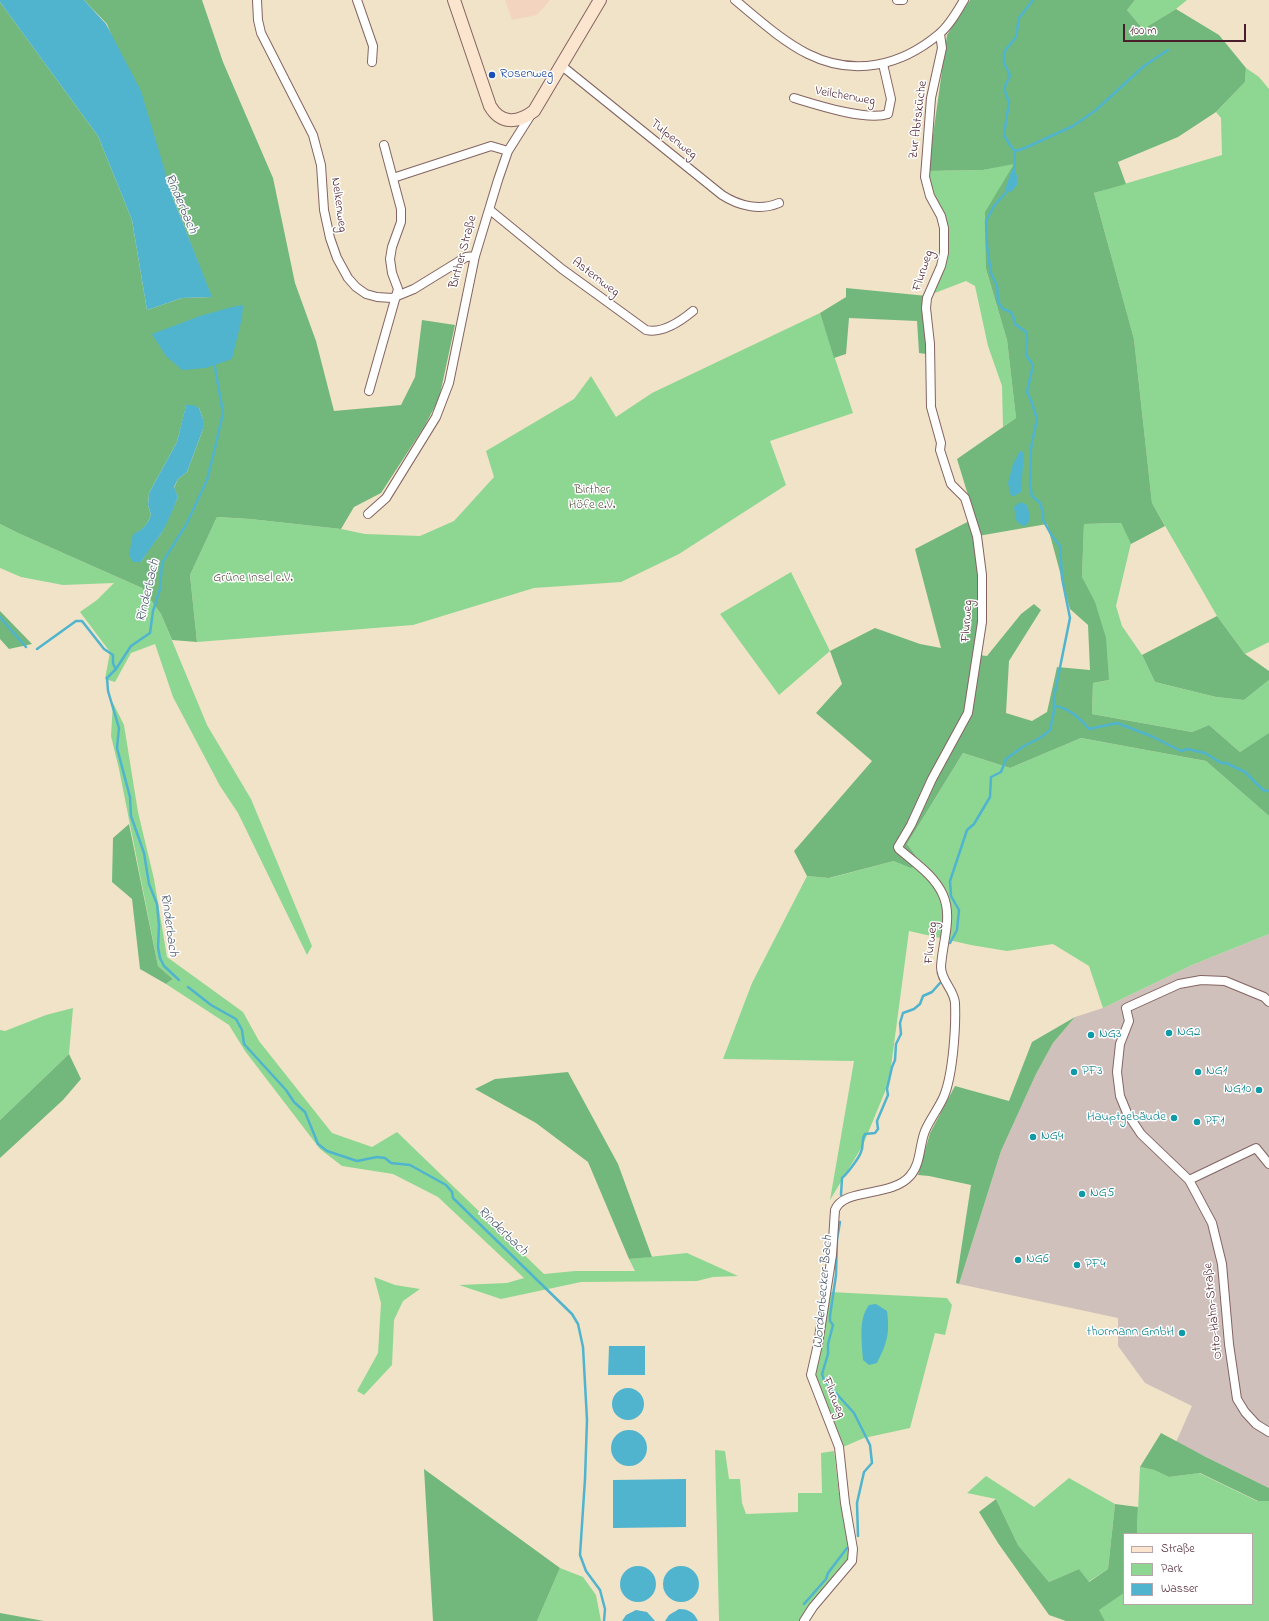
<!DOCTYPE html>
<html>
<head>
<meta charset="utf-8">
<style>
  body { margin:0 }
  #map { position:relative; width:1269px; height:1621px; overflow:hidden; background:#f1e3c7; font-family:"Indie Flower",sans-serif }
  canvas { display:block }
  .legend { position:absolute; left:1123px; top:1533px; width:130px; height:72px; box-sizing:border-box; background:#fff; border:1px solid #b7a5aa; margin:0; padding:5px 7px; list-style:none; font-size:12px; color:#4a1f2b }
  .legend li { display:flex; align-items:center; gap:8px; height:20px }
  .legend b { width:20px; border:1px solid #b7a5aa }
  .scale { position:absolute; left:1123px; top:24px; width:123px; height:18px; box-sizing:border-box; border:2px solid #4a1f2b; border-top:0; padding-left:5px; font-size:12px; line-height:14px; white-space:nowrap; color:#4a1f2b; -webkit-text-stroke:3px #fff; paint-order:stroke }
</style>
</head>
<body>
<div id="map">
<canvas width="1269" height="1621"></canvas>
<ul class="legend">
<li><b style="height:5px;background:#fce5cf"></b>Straße</li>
<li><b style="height:11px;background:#8ed793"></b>Park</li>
<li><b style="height:11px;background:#50b4ce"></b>Wasser</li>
</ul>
<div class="scale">100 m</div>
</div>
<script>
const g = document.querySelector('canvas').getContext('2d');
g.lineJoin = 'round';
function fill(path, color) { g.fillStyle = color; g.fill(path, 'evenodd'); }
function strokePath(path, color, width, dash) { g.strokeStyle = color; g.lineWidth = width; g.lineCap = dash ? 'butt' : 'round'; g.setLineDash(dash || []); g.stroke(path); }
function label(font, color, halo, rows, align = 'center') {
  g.font = font + ' "Indie Flower",sans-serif'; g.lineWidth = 3; g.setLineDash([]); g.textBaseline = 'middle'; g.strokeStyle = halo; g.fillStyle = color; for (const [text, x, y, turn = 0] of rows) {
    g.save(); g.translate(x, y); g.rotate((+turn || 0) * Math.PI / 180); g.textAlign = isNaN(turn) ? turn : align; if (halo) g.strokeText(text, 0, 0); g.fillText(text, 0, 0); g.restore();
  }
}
fill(new Path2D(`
  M505 0H550L537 15 512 20Z`), '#f3d4bf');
fill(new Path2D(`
  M1269 934V1488L1176 1442 1192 1406 1145 1383 1118 1346V1318L959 1284 1001 1151 1036 1074 1053 1043 1075 1017 1103 1008 1192 965Z`), '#cfc0bb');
fill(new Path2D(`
  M1135 0H1187L1176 9 1143 29 1127 10Z
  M1246 68 1259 77 1269 89V642L1245 654 1217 616 1152 503 1134 339 1094 193 1222 155 1221 118 1216 112 1245 82Z
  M1014 163 986 269 1007 340 1016 418 1003 427 1002 386 988 346 975 286 966 281 927 296 945 258 942 217 929 179 928 171 983 170Z
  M820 313 853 413 770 441 786 485 679 554 621 582 534 588 413 625 197 642 190 575 217 517 250 519 341 529 365 534 420 536 454 521 494 477 486 451 574 399 591 376 616 417 652 393Z
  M1121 523 1131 543 1116 606 1122 626 1142 655 1155 682 1216 697 1244 700 1269 680V734L1240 752 1209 725 1192 732 1092 714 1093 683 1109 680 1082 577 1084 524Z
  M0 524 18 533 142 588 161 614 207 725 251 799 312 946 307 955 238 813 220 786 173 697 155 644 131 653 115 682 105 679 110 652 80 612 97 600 114 583 63 585 21 577 0 568Z
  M791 572 830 651 779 695 720 614Z
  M113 703 124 725 138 812 154 879 167 957 243 1012 259 1041 332 1133 372 1147 397 1132 544 1274 575 1271H635L629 1259 687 1253 738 1276 713 1277 697 1281 581 1282 501 1299 459 1285 507 1283 524 1278 438 1197 393 1174 342 1166 320 1149 245 1051 229 1025 166 984 173 979 158 966 119 769 111 736Z
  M1081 738 1206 761 1269 816V934L1192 965 1103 1008 1089 966 1053 944 1007 951 971 945 909 931 889 1082 863 1145 830 1200 854 1061 723 1059 752 983 807 876 830 878 894 861 919 860 907 844 963 753 1010 768Z
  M73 1008 69 1054 0 1120V1030L5 1031 46 1015Z
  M374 1277 395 1285 420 1289 403 1301 394 1320 392 1365 364 1395 357 1391 378 1353 381 1303Z
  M830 1292 947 1298 952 1305 945 1335 935 1333 910 1428 864 1438 843 1447 815 1374Z
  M715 1450 725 1451 729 1479H740L742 1503 746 1514 798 1512V1493H822L821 1453 834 1451 839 1494 849 1536 850 1556 813 1602 800 1621H719Z
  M1140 1467 1154 1470 1169 1477 1199 1473 1257 1501H1269V1621H1105L1098 1610 1124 1593V1604H1252V1534H1137Z
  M986 1476 1034 1507 1069 1478 1115 1504 1108 1569 1088 1582 1079 1569 1049 1582 1018 1545 996 1499 967 1493Z
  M560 1568 583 1577 596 1595 601 1621H537Z`), '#8ed793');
fill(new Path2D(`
  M84 0H202L223 62 273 178 295 283 316 341 334 411 401 405 415 377 422 320 455 325 439 399 424 427 381 493 354 507 341 529 250 519 217 517 190 575 197 642 172 640 161 614 142 588 18 533 0 524V2L98 136 132 220 147 310 182 298 211 297 107 24ZM186 406 199 408 203 419V429L187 472 178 479 174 488 178 497 161 534 150 547 141 562 133 535C143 530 147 525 151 515L148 505 149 493 177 442Z
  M970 0H1135L1127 10 1143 29 1176 9 1219 35 1246 68 1245 82 1216 112 1178 137 1118 162 1126 184 1094 193 1134 339 1152 503 1165 526 1131 544 1121 523 1084 524 1082 577 1095 602 1106 638 1109 680 1093 683 1092 714 1192 732 1209 725 1240 752 1269 733V816L1206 761 1081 738 1010 768 963 753 907 844 919 860 911 868 894 861 829 878 807 876 794 851 872 761 816 713 842 684 830 651 875 628 920 644 941 648 915 549 975 518 957 459 1016 418 1007 340 986 269 985 212 1014 164 983 170 928 171 947 35ZM1047 524 1070 609 1088 625 1090 670 1057 667 1047 712 1032 721 1006 713 1009 661 1041 610 1034 604 1021 614 987 656 979 655 978 536Z
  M846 288 927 296 926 354 919 353 917 321 849 318 846 354 834 358 820 313 846 297Z
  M0 611 32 644 9 649 0 639Z
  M1217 616 1245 654 1269 671V680L1244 700 1216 697 1155 682 1142 655Z
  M129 824 158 966 173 979 166 984 140 969 132 899 112 882 113 838Z
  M1075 1017 1053 1043 1036 1074 1001 1151 959 1284 956 1283 971 1185 929 1176 918 1175 930 1133 955 1086 1009 1101 1032 1042Z
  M69 1054 81 1079 63 1100 0 1158V1120Z
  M568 1072 618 1164 652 1257 629 1259 588 1162 536 1123 475 1089 495 1079Z
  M1161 1433 1206 1457 1269 1488V1501H1258L1200 1473 1169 1477 1154 1470 1140 1467Z
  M424 1469 560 1568 537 1621H433Z
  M996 1499 1018 1545 1049 1582 1079 1569 1089 1582 1108 1569 1115 1504 1138 1507 1137 1534H1124V1593L1099 1610 1105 1621H1066L1049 1615 998 1543 979 1512Z
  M0 1613 44 1621H0Z`), '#72b87d');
fill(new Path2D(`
  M0 0H84L106 24 141 91 173 198 212 297 182 298 147 310 132 220 98 136 0 2Z
  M1012 169 1017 175V185L1011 192 1005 190Z
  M243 305 242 318 232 359 206 368 182 370 166 356 152 334 200 316 232 307Z
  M186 405H193L199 408 203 419V429L187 472 178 479 174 487 178 497C173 509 168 522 161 534 154 543 147 552 141 562H133L129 555 133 534C143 530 147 525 151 515L148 505 149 493 177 442Z
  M1020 451 1024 452 1021 492 1014 496H1011L1008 483 1013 464Z
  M1020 502 1027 505C1029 513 1033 520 1025 526L1021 525 1016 520 1014 507Z
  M876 1304 887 1311C890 1334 887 1343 877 1363L869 1365 863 1360C862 1343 858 1319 869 1305Z
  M609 1346H645V1375H608Z
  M612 1404a16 16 0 1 1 32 0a16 16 0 1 1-32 0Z
  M611 1448a18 18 0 1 1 36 0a18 18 0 1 1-36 0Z
  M686 1479V1527L613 1528V1480Z
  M620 1584a18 18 0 1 1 36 0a18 18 0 1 1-36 0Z
  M663 1584a18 18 0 1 1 36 0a18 18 0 1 1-36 0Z
  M679 1609C688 1609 694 1612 698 1621H665L669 1615Z
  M636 1610 647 1612 655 1621H622L626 1615Z`), '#50b4ce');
strokePath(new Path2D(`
  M1015 151 1025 148 1073 126 1096 110 1144 66 1168 50
  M1014 173 1015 151 1010 145 1004 135 1009 102 1004 89 1010 75 1004 63V52L1016 37 1019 18 1033 0
  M0 617 26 647
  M37 649 76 621H82L104 649 113 655V663L115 668
  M1055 706C1069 708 1080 718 1089 729L1117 723 1151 736 1181 751 1187 749 1205 753 1221 763H1226L1245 772 1263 790 1269 791
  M950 943 957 930 959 910 951 896 950 881 967 830 974 824 990 797 991 777 1001 772 1006 759 1024 746 1040 738 1050 730 1054 711V697L1070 618 1062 578 1060 546 1052 536 1043 520V512L1040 503 1032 496 1030 485 1031 448 1037 419 1031 400 1027 392 1033 365 1026 355 1027 340 1026 332 1015 324C1013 314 1012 311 1003 309L998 302 997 286 991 273 987 246 986 221 994 206 1009 189
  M179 980 164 966 160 958 158 947 159 926 157 904 149 884 144 853 131 816 130 797 117 748 119 728 108 691 107 678 116 669 131 646 150 633 153 611 160 589 162 563 186 525 207 480 215 448 223 413 214 362
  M188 987 211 1005 236 1019 242 1030 244 1044 286 1090 294 1102 305 1112 318 1144 327 1151 357 1161 377 1157 385 1158 391 1163 410 1165 446 1185 452 1192 453 1198 572 1314 578 1324 583 1347 587 1420 585 1479 580 1555 586 1571 600 1590 605 1609 604 1621
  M841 1195 842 1178C847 1174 859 1158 861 1152 864 1146 861 1140 865 1134L875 1133 878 1129 877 1121 888 1095 887 1089 892 1067 895 1060 896 1044 901 1034 900 1023 903 1013 914 1009 920 1004 923 996 932 992 940 983
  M840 1222 837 1239 836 1275 830 1316V1321L833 1325 828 1344V1354L822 1374 824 1380 854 1413 870 1445 872 1463 864 1472 857 1503 858 1536
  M804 1604 826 1579 828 1573 847 1548`), '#50b4ce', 2.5);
const street = new Path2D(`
  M257 0 258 20 261 33 313 135 321 165 324 210 330 238 337 258 348 278 356 287 366 294 377 297 392 298 414 289 466 257 475 256
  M357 0 373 46 372 62
  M735 0C758 19 782 41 808 54 854 77 901 66 939 34 949 26 957 12 964 0
  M897 0H903
  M562 66 722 195C739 206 760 211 779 203
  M794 98C817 105 866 121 888 114L891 99 883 64
  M393 178 491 146 508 151
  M490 210 562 269 646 330C663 334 681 321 693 311
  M369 391 398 289 392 273 390 259 392 247 401 222V209L384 145
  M368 514 386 498 436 417 449 383 475 256 498 180 508 151 532 113
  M1269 1002 1264 997 1225 981 1201 980 1179 984 1126 1008 1129 1021 1120 1044 1117 1072 1120 1096 1127 1113 1141 1134 1189 1180 1212 1223 1222 1264 1229 1344 1237 1399 1245 1412 1256 1424 1269 1432
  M1189 1180 1256 1148 1269 1164
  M804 1621 813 1607 852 1561 853 1549 845 1503 839 1447 811 1375 818 1344 832 1255 835 1210C844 1187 891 1198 910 1176 921 1164 919 1146 925 1131 930 1119 939 1108 944 1096 953 1074 956 1027 955 1003 954 989 941 981 941 967 942 944 953 917 943 895 934 875 915 863 899 849L898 847 911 825 932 779 968 713 982 622V575L977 536 965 498 951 484 940 450 941 443 931 407 930 344 926 308 927 298 941 266 944 253V228L941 216 930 196 925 177 931 98 942 48 940 34`);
const secondary = new Path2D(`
  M454 0 490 106C501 125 518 123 534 111L600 0`);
strokePath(street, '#846462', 10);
strokePath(secondary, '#846462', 14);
strokePath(street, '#fff', 8);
strokePath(secondary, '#fce5cf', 12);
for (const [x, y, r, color] of [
  [492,75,4,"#1a4fb4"],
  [1169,1033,4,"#0f9aa8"],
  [1091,1035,4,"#0f9aa8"],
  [1074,1072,4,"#0f9aa8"],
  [1198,1072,4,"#0f9aa8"],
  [1259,1090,4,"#0f9aa8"],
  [1174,1118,4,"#0f9aa8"],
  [1197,1122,4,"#0f9aa8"],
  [1033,1137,4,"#0f9aa8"],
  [1082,1194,4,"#0f9aa8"],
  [1018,1260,4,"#0f9aa8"],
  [1077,1265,4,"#0f9aa8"],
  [1182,1333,4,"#0f9aa8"]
]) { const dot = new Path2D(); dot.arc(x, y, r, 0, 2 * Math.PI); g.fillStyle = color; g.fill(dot); strokePath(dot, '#fff', 1.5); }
label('13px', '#164399', '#fff', [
  ["Rosenweg",500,75]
], 'left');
label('13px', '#4a1f2b', '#fff', [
  ["Veilchenweg",845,97,10],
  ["Zur Abtsküche",919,120,-83],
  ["Tulpenweg",673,140,39],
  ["Nelkenweg",338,205,82],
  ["Birther Straße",464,252,-75],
  ["Flurweg",924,271,-72],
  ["Asternweg",595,278,37],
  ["Flurweg",968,621,-86],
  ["Flurweg",932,943,-84],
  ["Otto-Hahn-Straße",1214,1311,-96],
  ["Flurweg",833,1398,68]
]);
label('13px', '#5e564a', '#fff', [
  ["Birther",592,491],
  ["Höfe e.V.",592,506],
  ["Grüne Insel e.V.",253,579]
]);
label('13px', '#0d838f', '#fff', [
  ["NG2",1177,1033],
  ["NG3",1099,1035],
  ["PF3",1082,1072],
  ["NG1",1206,1072],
  ["NG10",1251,1090,"right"],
  ["Hauptgebäude",1166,1118,"right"],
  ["PF1",1205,1122],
  ["NG4",1041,1137],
  ["NG5",1090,1194],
  ["NG6",1026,1260],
  ["PF4",1085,1265],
  ["thormann GmbH",1174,1333,"right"]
], 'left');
label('italic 14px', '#4c5b6c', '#fff', [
  ["Rinderbach",180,204,67],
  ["Rinderbach",149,591,-77],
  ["Rinderbach",168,925,82],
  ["Rinderbach",502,1232,44],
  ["Wordenbecker Bach",824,1292,-85]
]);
</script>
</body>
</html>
